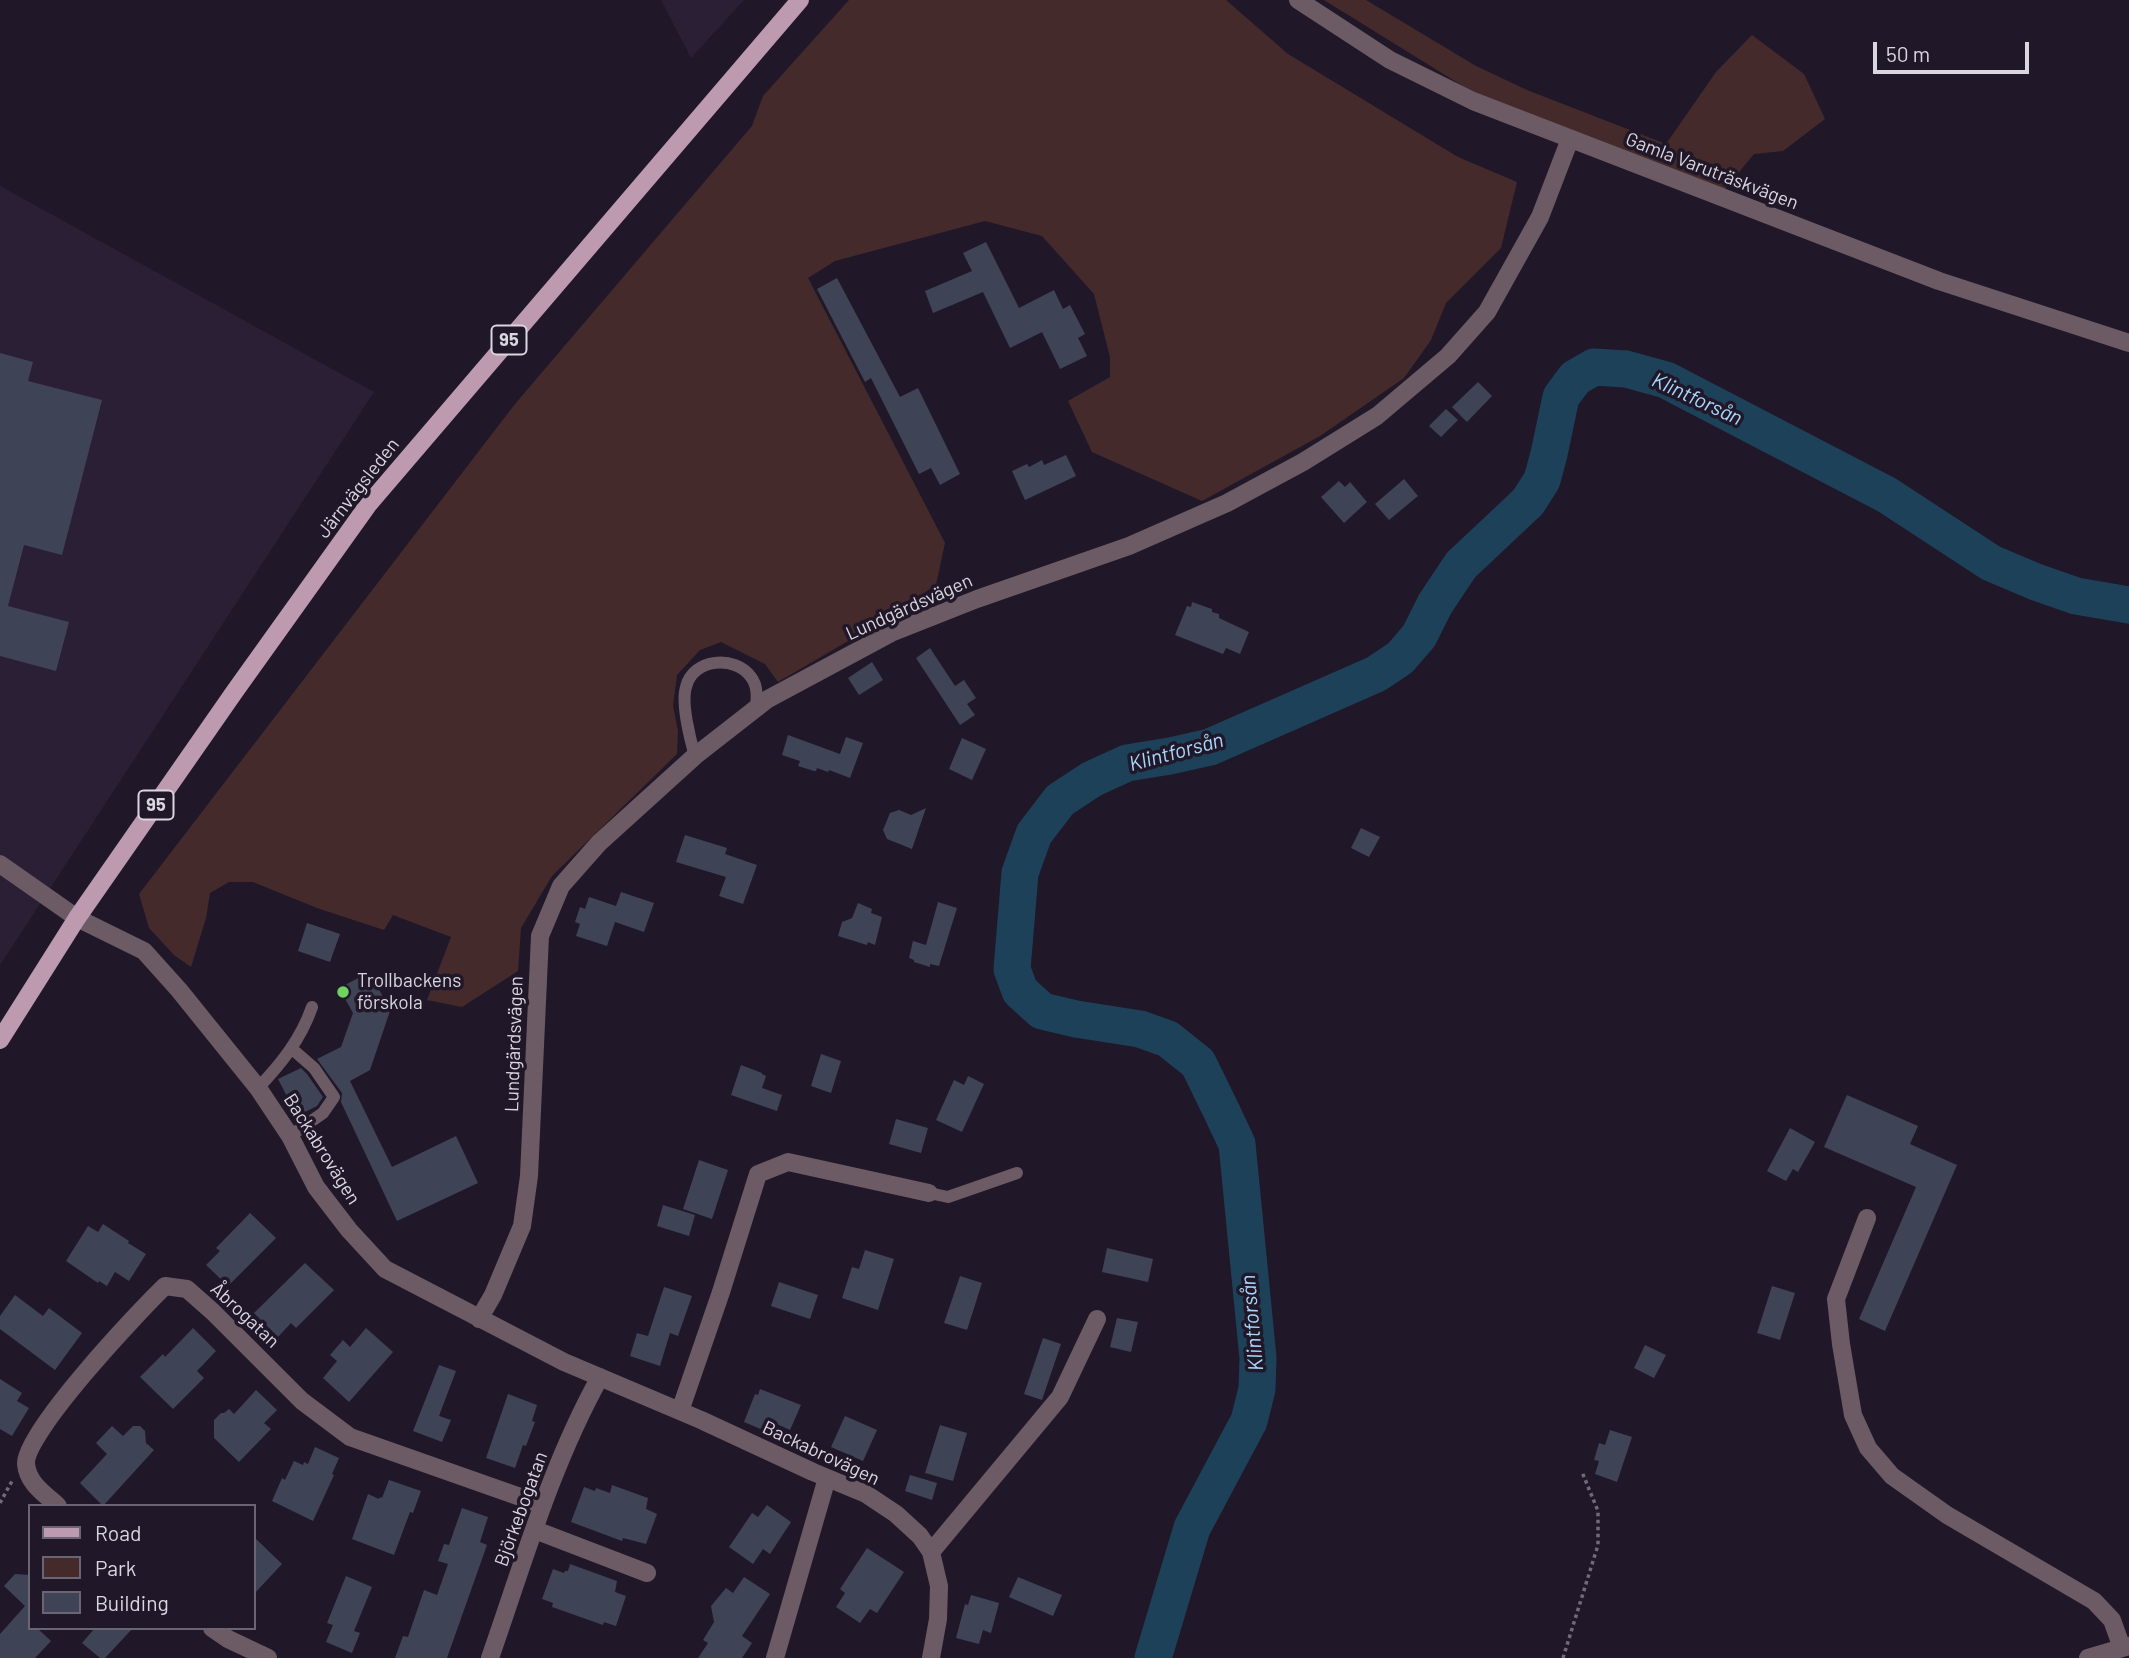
<!DOCTYPE html>
<html>
<head>
<meta charset="utf-8">
<style>
  body { margin:0 }
  #map { position:relative; width:2129px; height:1658px; overflow:hidden; background:#201828; font-family:Barlow,sans-serif }
  canvas { display:block }
  .legend { position:absolute; left:28px; top:1504px; width:228px; height:126px; box-sizing:border-box; background:#201828; border:2px solid #6b6472; margin:0; padding:9px 12px; list-style:none; font-size:21px; color:#dbd5e0 }
  .legend li { display:flex; align-items:center; gap:14px; height:35px }
  .legend b { width:35px; border:2px solid #6b6472 }
  .scale { position:absolute; left:1873px; top:42px; width:156px; height:32px; box-sizing:border-box; border:4px solid #dbd5e0; border-top:0; padding-left:9px; font-size:21px; line-height:24px; white-space:nowrap; color:#dbd5e0; -webkit-text-stroke:5px #201828; paint-order:stroke }
</style>
</head>
<body>
<div id="map">
<canvas width="2129" height="1658"></canvas>
<ul class="legend">
<li><b style="height:9px;background:#bd9aaf"></b>Road</li>
<li><b style="height:19px;background:#452a2c"></b>Park</li>
<li><b style="height:19px;background:#3f4356"></b>Building</li>
</ul>
<div class="scale">50 m</div>
</div>
<script>
const g = document.querySelector('canvas').getContext('2d');
g.lineJoin = 'round';
function fill(path, color) { g.fillStyle = color; g.fill(path, 'evenodd'); }
function strokePath(path, color, width, dash) { g.strokeStyle = color; g.lineWidth = width; g.lineCap = dash ? 'butt' : 'round'; g.setLineDash(dash || []); g.stroke(path); }
function label(font, color, halo, rows, align = 'center') {
  g.font = font + ' Barlow,sans-serif'; g.lineWidth = 7; g.setLineDash([]); g.textBaseline = 'middle'; g.strokeStyle = halo; g.fillStyle = color; for (const [text, x, y, turn = 0] of rows) {
    g.save(); g.translate(x, y); g.rotate((+turn || 0) * Math.PI / 180); g.textAlign = isNaN(turn) ? turn : align; if (halo) g.strokeText(text, 0, 0); g.fillText(text, 0, 0); g.restore();
  }
}
fill(new Path2D(`
  M661 0H744L691 58Z
  M0 186 374 392 0 965Z`), '#2b1f35');
fill(new Path2D(`
  M849 0H1226L1288 54 1458 157 1517 182 1501 248 1446 303 1431 340 1404 378 1320 436 1202 501 1092 452 1068 401 1110 377V357L1094 294 1042 236 985 221 835 261 808 278 945 543 936 585 884 620 778 682 765 664 721 642 700 650 677 675 673 706 678 731 677 754 552 876 521 928 518 971 462 1007 427 1000 451 937 393 915 384 930 317 908 253 882H229L210 893 206 918 191 967 174 955 149 928 139 894 515 404 752 126 763 96Z
  M1324 0H1366L1476 66 1527 90 1666 144 1716 72 1752 35 1804 74 1825 119 1783 151 1754 154 1724 190 1479 96Z`), '#452a2c');
strokePath(new Path2D(`
  M1153 1658 1192 1528 1249 1421 1257 1389 1258 1358 1237 1144 1221 1110 1198 1063 1168 1039 1140 1029 1076 1019 1042 1011 1020 991 1012 969 1020 873 1034 834 1060 800 1092 779 1127 763 1170 756 1210 747 1376 674 1400 658 1419 636 1435 604 1461 565 1528 502 1542 480 1549 454 1561 397 1575 378 1594 367 1626 369 1666 380 1887 495 1991 563 2036 582 2076 596 2129 605`), '#1e415a', 37);
fill(new Path2D(`
  M986 242 1019 308 1054 290 1063 309 1070 305 1085 334 1078 338 1087 356 1060 369 1042 332 1010 348 983 292 933 313 925 291 972 271 963 253Z
  M837 278 900 397 918 388 960 474 940 485 931 468 919 474 871 378 865 382 817 289Z
  M0 353 33 362 28 381 102 400 62 555 24 545 8 606 69 622 56 671 0 656Z
  M1478 382 1492 396 1467 422 1452 407Z
  M1446 409 1458 420 1441 437 1429 426Z
  M1066 455 1076 476 1025 500 1012 471 1027 464 1029 467 1042 460 1044 465Z
  M1404 479 1418 496 1389 520 1375 504Z
  M1339 481 1345 487 1350 482 1367 502 1344 523 1321 497Z
  M1192 602 1212 609V612L1219 614V618L1249 632 1240 654 1226 648 1223 654 1175 635 1187 606 1191 607Z
  M930 648 955 686 964 680 976 698 967 704 975 715 960 725 916 658Z
  M872 662 883 680 859 695 848 678Z
  M788 735 840 754 846 737 863 743 850 778 829 770 828 772 817 768 816 771H814L798 766 800 761 782 755Z
  M962 738 986 749 972 780 949 769Z
  M926 808 912 849 887 839 883 830 890 813 899 810 911 815Z
  M1361 828 1380 837 1369 857 1351 848Z
  M685 835 727 848 725 854 757 865 743 904 719 896 726 877 676 862Z
  M621 892 654 903 644 932 615 922 607 946 576 936 580 924 575 922 580 907 585 909 589 897 616 906Z
  M938 902 957 908 939 966 930 964V967L914 962V960L909 958 913 941 926 945Z
  M858 903 872 909 871 913 882 917 875 945 868 942 867 945 838 936 842 922 852 918Z
  M307 923 340 934 330 962 298 951Z
  M370 972 390 1011 370 1070 350 1081 392 1167 456 1136 478 1183 397 1221 341 1102 342 1093 317 1059 341 1047 353 1013 339 988Z
  M821 1054 841 1061 831 1093 811 1086Z
  M741 1065 762 1073V1074L766 1076 762 1088 782 1095 777 1111 731 1095Z
  M301 1068 307 1074 323 1097 317 1106 297 1116 278 1079Z
  M968 1076 984 1084 962 1132 936 1120 954 1080 964 1085Z
  M1847 1095 1918 1126 1910 1144 1957 1165 1885 1331 1859 1319 1916 1187 1824 1147Z
  M896 1119 928 1128 921 1153 889 1144Z
  M1790 1128 1815 1142 1798 1172 1793 1169 1786 1181 1767 1171Z
  M699 1160 728 1170 712 1219 683 1209Z
  M663 1205 695 1215 689 1236 657 1226Z
  M250 1213 276 1238 228 1286 206 1265 220 1251 216 1248Z
  M103 1224 129 1241 128 1243 146 1254 129 1281 115 1272 107 1286 99 1281 98 1283 66 1261 88 1226 98 1232Z
  M1107 1248 1153 1259 1148 1282 1102 1272Z
  M865 1250 894 1259 878 1310 842 1298 852 1267 859 1269Z
  M305 1263 334 1290 296 1328 291 1323 278 1337 254 1313Z
  M960 1276 982 1283 967 1330 944 1323Z
  M779 1282 818 1295 810 1319 771 1306Z
  M1772 1286 1795 1293 1780 1340 1757 1333Z
  M664 1287 692 1296 678 1336 670 1333 660 1366 630 1356 637 1333 648 1336Z
  M15 1295 43 1316 49 1308 82 1333 55 1370 0 1329V1316Z
  M1117 1318 1138 1322 1131 1352 1110 1347Z
  M193 1328 216 1351 197 1371 204 1378 173 1409 140 1377 163 1354 165 1357Z
  M366 1328 393 1352 349 1402 323 1378 337 1361 330 1355 343 1340 350 1347Z
  M1043 1338 1061 1344 1042 1400 1024 1394Z
  M1645 1345 1666 1355 1654 1378 1634 1368Z
  M439 1365 456 1371 439 1416 451 1420 442 1442 413 1431Z
  M0 1379 22 1393 17 1401 29 1408 12 1436 0 1429Z
  M760 1389 801 1405 790 1430 768 1420 763 1430 744 1422 755 1394 758 1395Z
  M256 1390 277 1410 264 1423 271 1429 239 1462 214 1438V1420L221 1413H224L229 1409 234 1414Z
  M508 1394 537 1405 532 1421 535 1422 526 1446 523 1445 515 1468 486 1458Z
  M845 1416 877 1430 863 1461 831 1447Z
  M940 1425 967 1433 953 1481 925 1473Z
  M112 1426 123 1436 133 1426H140L145 1431 146 1443 154 1450 103 1506 80 1483 107 1454 96 1443Z
  M1610 1430 1632 1437 1617 1482 1595 1474 1599 1461 1594 1460 1599 1443 1605 1445Z
  M315 1447 339 1458 332 1474 334 1475 313 1521 272 1501 282 1478 285 1480 294 1461 303 1465 304 1462 308 1464Z
  M910 1475 937 1483 932 1500 905 1491Z
  M389 1480 421 1491 413 1513 410 1512 394 1555 352 1539 368 1494 379 1499 380 1497 382 1498Z
  M612 1485 648 1498 646 1509 657 1514 646 1544 623 1538 622 1541 571 1522 584 1487 595 1491 596 1488 610 1493Z
  M767 1505 791 1522 770 1554 763 1549 753 1564 729 1547 752 1513 758 1517Z
  M462 1508 488 1517 480 1542 487 1545 447 1658H395L403 1636 408 1637 424 1590 437 1595 448 1564 438 1561 444 1544 449 1545Z
  M254 1537 282 1564 254 1594Z
  M867 1548 904 1572 877 1613 870 1609 860 1623 836 1607 845 1593 840 1589Z
  M570 1564 617 1581 615 1592 626 1596 616 1626 604 1622 603 1625 552 1607 553 1603 542 1599 553 1569 564 1573 565 1571H568Z
  M15 1574 30 1575V1628H37L51 1641 35 1658H0V1634L25 1606 4 1586Z
  M346 1576 372 1587 354 1631 360 1633 352 1653 326 1642 333 1625 327 1623Z
  M744 1577 770 1594 742 1636 752 1643 742 1658H698L708 1643 703 1640 714 1622 711 1606 726 1588 733 1593Z
  M1018 1577 1062 1595 1053 1616 1009 1597Z
  M971 1595 999 1603 991 1633 983 1630 979 1644 956 1638 965 1604 968 1605Z
  M95 1628H133L105 1658H100L82 1643Z`), '#3f4356');
strokePath(new Path2D(`
  M0 1503 12 1481
  M1563 1658 1598 1545V1511L1582 1472`), '#716a77', 3.5, [3.5, 3.5]);
strokePath(new Path2D(`
  M695 756C690 739 681 703 686 687 693 658 735 655 751 677 758 686 757 698 756 709
  M258 1088C281 1064 301 1039 312 1007
  M290 1136 323 1113 334 1097 314 1068 291 1048
  M929 1193 948 1197 1017 1173`), '#6c5b65', 12);
strokePath(new Path2D(`
  M1298 0 1390 60 1473 101 1939 281 2129 343
  M0 864 77 918 144 951 179 990 258 1088 290 1136 316 1187 349 1230 385 1269 564 1362 701 1420 813 1472 866 1494 896 1514 920 1536 931 1552 939 1586 938 1619 931 1658
  M1867 1218 1836 1299 1841 1344 1853 1415 1868 1448 1892 1476 1947 1515 2094 1601 2112 1620 2122 1648
  M479 1319 493 1295 522 1226 529 1176 540 936 561 886 599 843 695 756 768 699 891 633 977 599 1129 546 1227 503 1303 462 1377 416 1448 356 1487 312 1540 217 1570 139
  M680 1411 721 1292 758 1174 788 1162 929 1193
  M58 1506C45 1494 28 1484 26 1464 24 1433 139 1311 165 1286L187 1289 213 1312 302 1401 350 1437 543 1505
  M535 1530 647 1573
  M931 1552 1060 1397 1097 1319
  M212 1628 228 1639 268 1658
  M490 1658C523 1564 551 1465 600 1377
  M775 1658 827 1478
  M2088 1658 2129 1646`), '#6c5b65', 18);
strokePath(new Path2D(`
  M0 1040 77 918 235 691 368 505 800 0`), '#bd9aaf', 18);
for (const [x, y, r, color] of [
  [343,992,7,"#6fd360"]
]) { const dot = new Path2D(); dot.arc(x, y, r, 0, 2 * Math.PI); g.fillStyle = color; g.fill(dot); strokePath(dot, '#201828', 2.5); }
for (const [x, y, w] of [
  [509,340,35],
  [156,805,35]
]) { const box = new Path2D(); box.roundRect(x - w / 2, y - 14.5, w, 29, 5); g.fillStyle = '#201828'; g.fill(box); strokePath(box, '#dbd5e0', 2); }
label('bold 18px', '#dbd5e0', null, [
  ["95",509,340],
  ["95",156,805]
]);
label('19px', '#dbd5e0', '#201828', [
  ["Gamla Varuträskvägen",1712,171,21],
  ["Järnvägsleden",358,488,-52],
  ["Lundgärdsvägen",909,607,-24],
  ["Lundgärdsvägen",514,1044,-88],
  ["Backabrovägen",322,1149,58],
  ["Åbrogatan",245,1315,43],
  ["Backabrovägen",821,1453,25],
  ["Björkebogatan",521,1509,-70]
]);
label('19px', '#dbd5e0', '#201828', [
  ["Trollbackens",357,981],
  ["förskola",357,1003]
], 'left');
label('italic 21px', '#a8d7fc', '#201828', [
  ["Klintforsån",1697,399,25],
  ["Klintforsån",1176,752,-15],
  ["Klintforsån",1252,1323,-95]
]);
</script>
</body>
</html>
